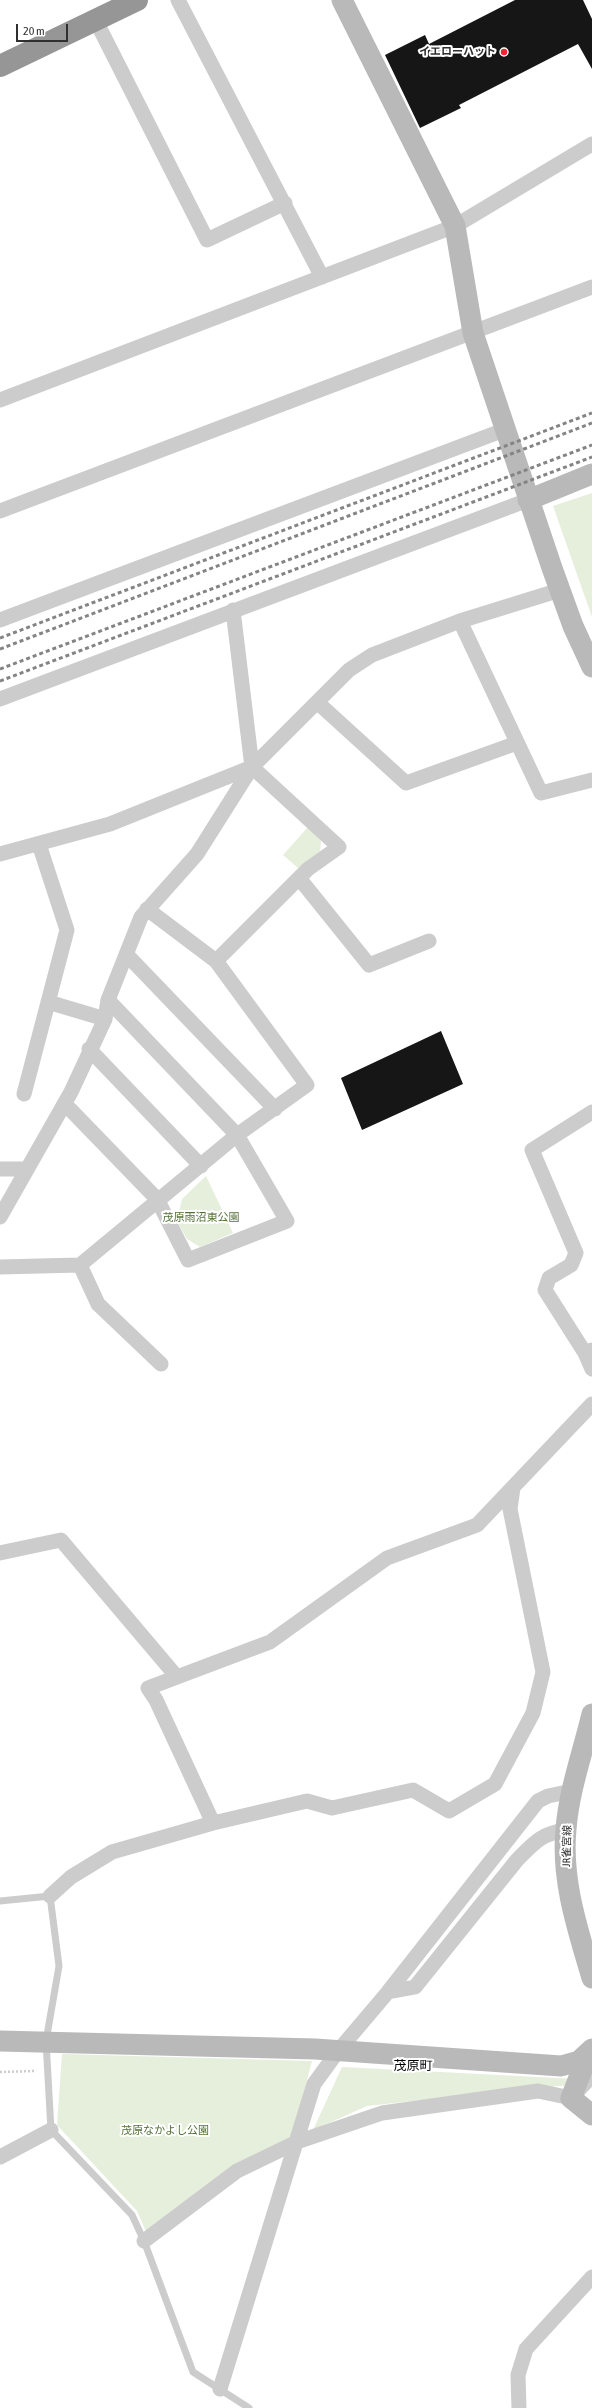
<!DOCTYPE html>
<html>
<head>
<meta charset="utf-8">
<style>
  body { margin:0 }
  #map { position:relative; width:592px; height:2408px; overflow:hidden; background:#fff; font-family:"Asap Condensed",sans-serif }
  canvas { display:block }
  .scale { position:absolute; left:16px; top:24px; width:52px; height:18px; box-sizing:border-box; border:2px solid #2f2f2f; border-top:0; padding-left:5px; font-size:12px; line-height:14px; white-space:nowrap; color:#2f2f2f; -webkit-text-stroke:3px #fff; paint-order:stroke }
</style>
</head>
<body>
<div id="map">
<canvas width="592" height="2408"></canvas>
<div class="scale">20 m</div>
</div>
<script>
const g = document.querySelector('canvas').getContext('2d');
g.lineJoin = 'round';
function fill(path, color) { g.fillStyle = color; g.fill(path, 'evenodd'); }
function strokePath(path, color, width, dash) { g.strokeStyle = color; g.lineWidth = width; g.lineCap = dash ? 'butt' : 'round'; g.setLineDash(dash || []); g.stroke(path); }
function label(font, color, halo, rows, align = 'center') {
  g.font = font + ' "Asap Condensed","Noto Sans JP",sans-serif'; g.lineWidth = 4; g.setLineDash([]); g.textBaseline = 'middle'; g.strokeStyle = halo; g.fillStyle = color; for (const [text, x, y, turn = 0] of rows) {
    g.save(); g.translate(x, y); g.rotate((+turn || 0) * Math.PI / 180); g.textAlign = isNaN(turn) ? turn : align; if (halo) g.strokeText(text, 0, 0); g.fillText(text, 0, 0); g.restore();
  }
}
fill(new Path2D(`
  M592 493V617L553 506Z
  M308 827 321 841 320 854 298 868 283 855Z
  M206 1176 233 1233 200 1247 187 1239 177 1222 182 1199Z
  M62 2054 312 2061 292 2138 149 2238 137 2211 57 2125Z
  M342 2067 577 2079 575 2085 529 2088 367 2106 313 2130Z`), '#e6eedc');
fill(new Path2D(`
  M515 0H583L592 19V69L578 44 459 105 461 108 420 128 385 55 425 35 429 44Z
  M441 1031 463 1084 362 1130 341 1078Z`), '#161616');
strokePath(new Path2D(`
  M0 2072 36 2071`), '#ccc', 2.5, [2, 2]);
strokePath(new Path2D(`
  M0 1901 50 1896 59 1966 46 2041 51 2130 132 2215 144 2241 193 2372 249 2408`), '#ccc', 7);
strokePath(new Path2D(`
  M178 0 322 277
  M96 21 207 240 285 203
  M0 400 455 226 592 144
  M0 511 592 287
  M0 620 504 430
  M460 621 541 793 592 780
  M0 699 528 500
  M317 702 406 783 517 743
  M0 854 110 824 252 767
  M299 878 369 965 429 941
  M147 909 216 961 308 869 339 847 252 767 233 610
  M127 955 275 1109
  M48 1002 105 1019
  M89 1049 201 1166
  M24 1094 67 930 39 844
  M65 1104 157 1199 188 1260 287 1221 237 1135 108 1000
  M0 1169H27
  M0 1217 71 1092 105 1019 108 1000 141 917 197 854 252 767 349 670 372 655 460 621 560 590
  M80 1265 98 1304 161 1364
  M0 1267 80 1265 237 1135 307 1085 216 961
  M592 1350 585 1353 592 1369
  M585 1353 545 1290 549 1278 571 1265 576 1253 532 1150 592 1112
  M0 1553 61 1540 177 1677 270 1642 387 1558 477 1525 592 1404
  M177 1677 148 1688 156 1700 213 1823
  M50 1896 71 1877 112 1852 213 1823 307 1801 332 1808 413 1790 449 1811 495 1784 533 1713 543 1672 510 1509 513 1488
  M388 1992 415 1987 517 1860C534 1843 540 1834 566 1830
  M0 2157 51 2130
  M144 2241 237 2171 297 2142 382 2113 538 2091 571 2098 592 2076
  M220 2389 314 2084 338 2051 388 1992 538 1801 548 1796 572 1791
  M519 2408 518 2375 526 2349 592 2277`), '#ccc', 15);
strokePath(new Path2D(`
  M342 0 455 226 473 333 552 568 573 626 592 667
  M528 500 592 474
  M592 1714C583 1752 569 1790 566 1829 561 1881 578 1930 592 1978
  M0 2041 315 2049 561 2066 579 2061 592 2049
  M589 2052 571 2098 592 2115`), '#b9b9b9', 21);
strokePath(new Path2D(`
  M0 66 137 0`), '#969696', 22);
strokePath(new Path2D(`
  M0 638 592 413
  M0 649 592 423
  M0 669 592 445
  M0 681 592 457`), '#848484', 3, [4, 3]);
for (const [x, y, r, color] of [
  [504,52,4,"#f62233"]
]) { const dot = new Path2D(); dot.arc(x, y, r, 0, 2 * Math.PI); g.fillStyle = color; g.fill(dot); strokePath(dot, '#fff', 1.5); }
label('bold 11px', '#2f2f2f', '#fff', [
  ["イエローハット",496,52]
], 'right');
label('11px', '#537038', '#fff', [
  ["茂原雨沼東公園",201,1218],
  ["茂原なかよし公園",165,2131]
]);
label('11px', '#2f2f2f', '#fff', [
  ["JR雀宮線",567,1846,-89]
]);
label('13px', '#000', '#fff', [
  ["茂原町",413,2066]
]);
</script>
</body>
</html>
